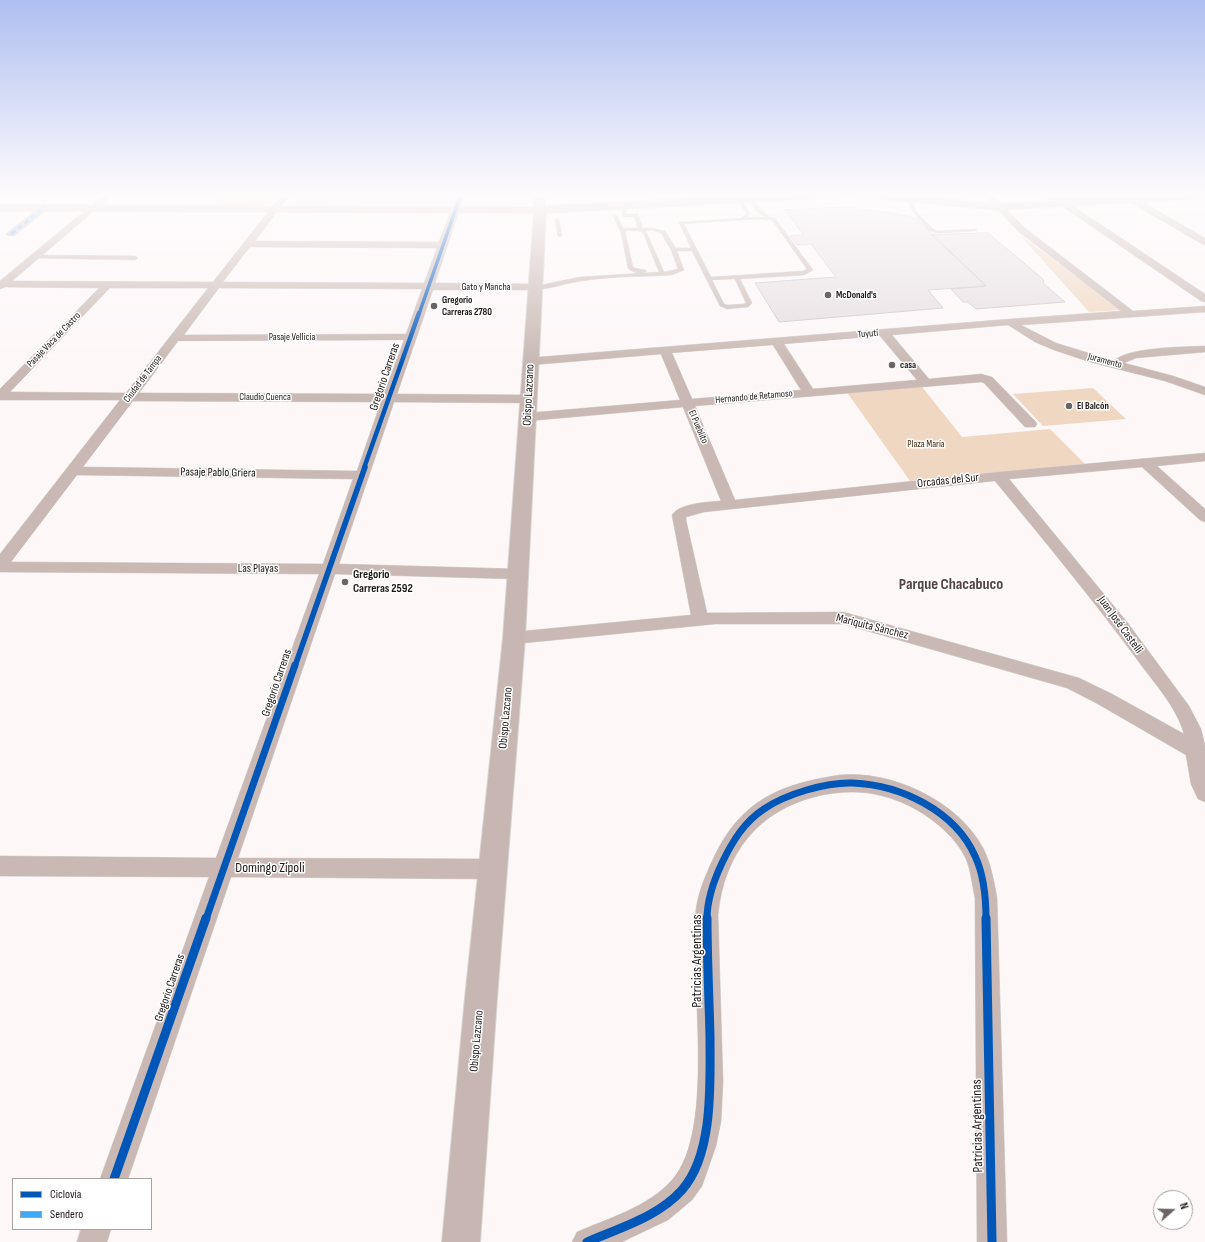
<!DOCTYPE html>
<html>
<head>
<meta charset="utf-8">
<style>
  body { margin:0 }
  #map { position:relative; width:1205px; height:1242px; overflow:hidden; background:#fdf7f8; font-family:"Sofia Sans Condensed",sans-serif }
  canvas { display:block }
  .legend { position:absolute; left:12px; top:1178px; width:140px; height:52px; box-sizing:border-box; background:#fff; border:1px solid #a5a2a2; margin:0; padding:5px 7px; list-style:none; font-size:12px; color:#1d1616 }
  .legend li { display:flex; align-items:center; gap:8px; height:20px }
  .legend b { width:20px; border:1px solid #a5a2a2 }
  .north { position:absolute; left:1153px; top:1190px; width:40px; height:40px; box-sizing:border-box; background:#fff; border:1px solid #a5a2a2; border-radius:50%; rotate:70deg; font-size:11px; font-weight:700; line-height:16px; text-align:center; color:#1d1616 }
  .north::after { content:''; display:block; margin:auto; width:14px; height:18px; background:#6b6565; clip-path:polygon(50% 0,100% 100%,50% 72%,0 100%) }
</style>
</head>
<body>
<div id="map">
<canvas width="1205" height="1242"></canvas>
<ul class="legend">
<li><b style="height:5px;background:#0057b8"></b>Ciclovía</li>
<li><b style="height:5px;background:#3fa9f5"></b>Sendero</li>
</ul>
<div class="north">N</div>
</div>
<script>
const g = document.querySelector('canvas').getContext('2d');
g.lineJoin = 'round';
function fill(path, color) { g.fillStyle = color; g.fill(path, 'evenodd'); }
function strokePath(path, color, width, dash) { g.strokeStyle = color; g.lineWidth = width; g.lineCap = dash ? 'butt' : 'round'; g.setLineDash(dash || []); g.stroke(path); }
function label(font, color, halo, rows, align = 'center') {
  g.font = font + ' "Sofia Sans Condensed",sans-serif'; g.lineWidth = 3; g.setLineDash([]); g.textBaseline = 'middle'; g.strokeStyle = halo; g.fillStyle = color; for (const [text, x, y, turn = 0] of rows) {
    g.save(); g.translate(x, y); g.rotate((+turn || 0) * Math.PI / 180); g.textAlign = isNaN(turn) ? turn : align; if (halo) g.strokeText(text, 0, 0); g.fillText(text, 0, 0); g.restore();
  }
}
fill(new Path2D(`
  M301 194H456L452 205 294 204Z`), '#f3e6e7');
fill(new Path2D(`
  M224 194H279L270 205H214Z
  M379 194H416L414 199 376 198Z
  M1020 235 1121 310 1089 312Z
  M919 383 962 437 1050 429 1085 464 910 481 846 391Z
  M1093 388 1126 419 1043 426 1013 394Z`), '#f0d7c1');
const building = new Path2D(`
  M856 207 858 209 893 213 916 218 986 286 928 290 943 308 779 322 755 283 836 277 811 244 797 245 790 236 803 235 785 210Z
  M988 233 1043 279 1044 284 1065 302 976 309 968 302H963L951 289 986 286 932 235Z`);
fill(building, '#e5dee1');
strokePath(building, '#c9c2c4', 1);
const lane = new Path2D(`
  M740 198 742 199 750 214 747 217H765L756 211 749 199 751 198C759 204 762 216 775 218L813 270 804 275 740 279 752 303 748 307 727 309 720 306 692 251H677L684 270 672 275C637 277 600 276 565 284 556 286 540 292 532 287L580 277 659 272 643 233 640 231H625L633 267C638 270 643 268 647 271 641 275 633 273 628 268L621 233 613 216 617 215 623 228H638L634 217H623L621 205 625 206 627 214H638L643 228H652L665 231 676 248H691L679 222 742 218 746 214 738 199ZM758 219 772 220 807 269 803 271 711 277 684 224ZM652 230 661 233 671 250 678 269 664 272 646 231ZM735 279 746 303 744 304 728 305 724 304 712 280Z
  M908 198H912L916 211 933 229 937 231 975 229 977 230 975 231 937 233 929 231 912 211Z
  M557 218 559 219 562 236 560 237 558 236 555 219Z
  M35 255 135 256 138 258 135 260 33 258V256Z`);
const street = new Path2D(`
  M105 194H114L12 281 213 282 282 194H290L255 241 439 242 457 194H465L435 283 535 284 540 287 535 290H433L397 394 529 395 533 396 535 399 533 402 529 403 394 402 339 564 517 569 523 570 525 574 523 578 517 579 335 574 238 858 492 859 500 862 503 869 500 876 492 879 231 877 128 1179H100L209 877 0 876V856L216 858 319 574 0 572V554L120 400H0V389L99 288 5 287 0 289V281ZM250 247 437 248 424 283 223 282ZM110 288H208L126 393 10 392ZM219 288 422 289 406 334 184 335ZM404 340 384 394 139 393 178 341ZM133 401 381 402 357 471 83 467ZM77 475 353 479 323 564 11 562Z
  M707 194H715L720 201 719 203H713Z
  M983 194H992L1025 228 1133 311 1205 306V312L1021 325 1056 343 1114 361C1127 347 1184 347 1205 346V352L1136 358 1124 363 1173 376 1205 387V395L1165 381 1090 362 1054 350 1035 342 1008 325 892 335 929 379 981 374 992 377 1035 421 1037 424 1035 427H1025L984 383 981 382 695 406 735 500 999 472 1205 453V461L1157 466 1205 509V522L1200 520 1142 467 1009 479 1127 622 1189 706 1201 729 1205 746V802L1198 799 1191 784 1186 755 1098 704 1067 688 843 624H715L514 644 508 642 505 638 508 634 514 632 691 615 672 515C680 503 708 502 721 501L683 407 528 421 523 420 522 417 523 414 528 413 680 400 661 354 531 365 527 364 525 361 527 358 1010 319 1121 311 1019 232ZM880 336 917 380 813 389 784 344ZM773 345 801 390 692 399 672 353ZM995 481C1044 540 1093 600 1139 662 1155 684 1177 708 1184 734L1112 694 1079 678 843 612 707 613 686 520V517L704 512Z
  M1045 194H1129L1205 238V245L1202 244 1121 197 1064 200 1205 294V302L1201 301 1053 200H1048Z
  M45 204 48 205 49 207 48 209 14 236H8L6 234 8 232 42 205Z
  M840 775C892 770 958 801 983 848 991 864 994 881 997 898L1007 1242H977L975 898C972 885 971 871 966 859 957 839 936 821 917 810 885 792 854 788 818 796 758 810 724 854 718 915L723 1082 721 1121 716 1146 702 1186 692 1200 668 1220 626 1240 622 1242H572L577 1232C609 1218 648 1207 672 1180 717 1130 689 976 696 909 699 890 706 874 714 857 741 800 780 784 840 775Z
  M81 1229H111L107 1242H77Z`);
const secondary = new Path2D(`
  M534 194H544L545 206 781 194H845L839 197 546 213 525 638 497 998 480 1242H442L465 998 503 638 534 213 0 211V205L534 207Z
  M855 194H893L999 204 1169 194H1205V198L999 210 860 197 856 196Z`);
strokePath(lane, '#d8d4d5', 1);
strokePath(street, '#d8d4d5', 1);
strokePath(secondary, '#d8d4d5', 2);
fill(lane, '#c9b8b3');
fill(street, '#c9b8b3');
fill(secondary, '#c7b6b2');
strokePath(new Path2D(`
  M1049 198 1124 194
  M11 234 45 207`), '#3fa9f5', 3, [5.5, 3]);
strokePath(new Path2D(`
  M419 314 461 194`), '#0057b8', 3.5);
strokePath(new Path2D(`
  M364 468 419 313`), '#0057b8', 4.5);
strokePath(new Path2D(`
  M295 666 365 467`), '#0057b8', 5.5);
strokePath(new Path2D(`
  M206 919 295 665
  M707 919C707 899 714 880 722 863 732 842 744 822 764 809 786 794 826 782 853 783 901 785 955 811 975 856 984 875 986 898 986 919`), '#0057b8', 7);
strokePath(new Path2D(`
  M986 918 992 1242
  M114 1179 206 918
  M587 1242C619 1228 658 1217 682 1190 714 1154 710 1081 710 1036 709 996 707 957 707 918`), '#0057b8', 9);
const sky = g.createLinearGradient(0, 0, 0, 368);
sky.addColorStop(0, '#aebef0');
sky.addColorStop(0.53, '#fefbfc');
sky.addColorStop(1, '#fefbfc00');
g.fillStyle = sky;
g.fillRect(0, 0, 1205, 368);
for (const [x, y, r, color] of [
  [828,295,4,"#6b6565"],
  [434,306,4,"#6b6565"],
  [892,365,4,"#6b6565"],
  [1069,406,4,"#6b6565"],
  [345,582,4,"#6b6565"]
]) { const dot = new Path2D(); dot.arc(x, y, r, 0, 2 * Math.PI); g.fillStyle = color; g.fill(dot); strokePath(dot, '#fff', 1.5); }
label('10px', '#1d1616', '#fff', [
  ["Gato y Mancha",486,287],
  ["Tuyutí",868,334,-5],
  ["Pasaje Vellicia",292,337],
  ["Pasaje Vaca de Castro",54,340,-46],
  ["Juramento",1105,361,15],
  ["Ciudad de Tampa",143,379,-53],
  ["Claudio Cuenca",265,397],
  ["Hernando de Retamoso",754,397,-5],
  ["El Pueblito",698,427,67]
]);
label('bold 10px', '#1d1616', '#fff', [
  ["McDonald's",836,295],
  ["Gregorio",442,300],
  ["Carreras 2780",442,312],
  ["casa",900,365],
  ["El Balcón",1077,406]
], 'left');
label('10px', '#43290e', '#fff', [
  ["Plaza María",926,444]
]);
label('12px', '#1d1616', '#fff', [
  ["Gregorio Carreras",385,377,-71],
  ["Obispo Lazcano",529,395,-87],
  ["Pasaje Pablo Griera",218,473,1],
  ["Orcadas del Sur",948,481,-6],
  ["Las Playas",258,569],
  ["Juan José Castelli",1120,625,54],
  ["Mariquita Sánchez",872,627,14],
  ["Gregorio Carreras",277,683,-71],
  ["Obispo Lazcano",506,718,-85],
  ["Gregorio Carreras",170,988,-71],
  ["Obispo Lazcano",477,1041,-85]
]);
label('bold 12px', '#1d1616', '#fff', [
  ["Gregorio",353,575],
  ["Carreras 2592",353,589]
], 'left');
label('14px', '#1d1616', '#fff', [
  ["Domingo Zípoli",270,868],
  ["Patricias Argentinas",697,961,-90],
  ["Patricias Argentinas",978,1126,-91]
]);
label('bold 16px', '#544143', '#fff', [
  ["Parque Chacabuco",951,585]
]);
</script>
</body>
</html>
